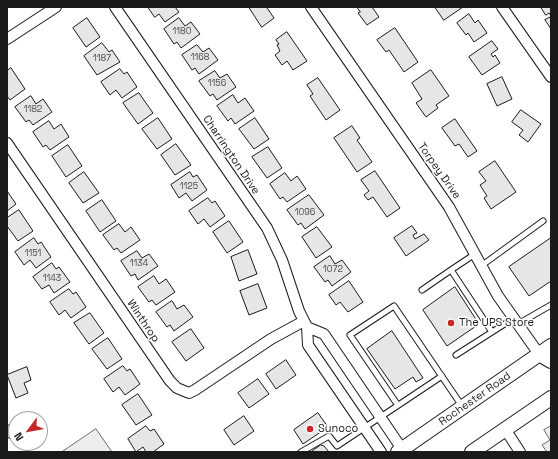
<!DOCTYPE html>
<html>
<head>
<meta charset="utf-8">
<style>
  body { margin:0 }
  #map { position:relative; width:558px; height:459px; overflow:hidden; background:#fff; font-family:"Space Grotesk",sans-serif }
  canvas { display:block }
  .frame { position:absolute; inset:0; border:8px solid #1a1a1a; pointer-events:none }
  .north { position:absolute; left:8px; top:411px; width:40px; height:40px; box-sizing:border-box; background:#fff; border:1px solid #a3a3a3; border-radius:50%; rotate:238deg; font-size:11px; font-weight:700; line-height:16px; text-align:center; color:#1a1a1a }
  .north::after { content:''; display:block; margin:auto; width:14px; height:18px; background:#c62828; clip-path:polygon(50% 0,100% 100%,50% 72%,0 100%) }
</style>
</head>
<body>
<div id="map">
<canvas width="558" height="459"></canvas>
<div class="frame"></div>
<div class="north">N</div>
</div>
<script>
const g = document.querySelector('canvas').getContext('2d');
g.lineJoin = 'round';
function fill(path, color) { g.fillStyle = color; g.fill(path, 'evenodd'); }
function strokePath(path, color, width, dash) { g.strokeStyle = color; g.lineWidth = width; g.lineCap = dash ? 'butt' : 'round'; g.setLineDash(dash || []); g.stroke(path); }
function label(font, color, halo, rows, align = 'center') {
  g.font = font + ' "Space Grotesk",sans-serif'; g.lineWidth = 3; g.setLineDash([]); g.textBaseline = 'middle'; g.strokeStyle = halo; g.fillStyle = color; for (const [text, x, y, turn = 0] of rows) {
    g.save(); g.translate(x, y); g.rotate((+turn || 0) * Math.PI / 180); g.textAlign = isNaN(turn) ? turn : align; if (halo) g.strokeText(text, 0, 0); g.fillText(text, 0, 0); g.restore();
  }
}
const parking = new Path2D(`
  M551 426V452H547L542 445 550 440 544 430Z
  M96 429 112 452H62Z`);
fill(parking, '#ededed');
strokePath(parking, '#6a6a6a', 1);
const building = new Path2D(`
  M148 7H175L179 12 165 22 159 14 155 17Z
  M249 7H268L267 8 274 18 262 27Z
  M357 7H372L379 17 367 25 358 13 360 12Z
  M435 7H463L444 20Z
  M541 7H551V16L549 13 546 15Z
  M469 14 475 23 478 20 487 33 474 42 468 33 466 35 457 23Z
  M551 17V29L545 20Z
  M87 18 100 37 86 47 73 28Z
  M179 18 185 26 191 22 200 34 181 48 177 42 174 44 164 29Z
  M395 28 418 62 404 72 389 50 386 52 377 40Z
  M287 32 307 61 293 70 287 61 282 65 275 55 280 51 277 45 279 44 276 40Z
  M492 41 498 49 491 54 493 57 495 55 500 63 482 75 469 57Z
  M102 43 109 52 112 50 120 62 97 75 84 56Z
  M197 45 203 52 209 48 218 60 199 74 195 68 192 70 182 55Z
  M11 68 25 89 10 100 7 96V71Z
  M120 69 124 74 127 72 137 87 122 98 116 90 110 95 101 82Z
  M431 70 449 96 436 105 438 108 426 117 416 103 422 99 412 83Z
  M215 71 220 78 227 74 236 87 217 100 213 94 210 96 199 81Z
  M502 77 512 99 497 106 487 84Z
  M318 78 340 110 326 120 310 96 313 94 307 85Z
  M139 93 153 113 138 124 123 103Z
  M233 95 238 103 245 98 254 111 235 124 231 118 228 121 217 106Z
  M31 96 36 104 43 99 52 112 33 125 29 120 26 122 15 107Z
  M521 110 541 124 528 142 519 135 523 130 512 122Z
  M158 118 172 139 157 149 142 129Z
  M255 118 269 139 254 149 239 129Z
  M455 119 477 151 468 157 459 144 455 146 442 128Z
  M49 121 54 129 61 124 69 137 50 150 46 145 43 147 33 132Z
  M352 126 360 138 357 140 372 162 357 172 334 138Z
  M176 144 191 165 175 175 161 155Z
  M68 145 82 166 66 177 52 156Z
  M268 147 282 168 267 178 252 157Z
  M495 161 516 192 491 209 484 198 487 196 480 185 486 181 479 172Z
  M375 171 400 208 387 217 373 197 368 200 364 195 369 191 361 180Z
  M84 172 99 193 83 203 69 183Z
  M190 172 193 177 197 175 207 190 192 201 186 193 179 198 171 185Z
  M285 173 291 181 297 176 306 189 287 202 283 197 280 199 270 184Z
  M7 191 16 204 7 211Z
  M309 195 324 215 305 229 301 223 298 225 287 210Z
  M208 198 212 203 215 201 225 216 210 227 204 219 198 224 189 211Z
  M102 200 116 221 100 232 86 211Z
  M19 210 33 231 18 241 7 226V218Z
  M229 221 243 242 227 253 213 232Z
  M119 224 125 232 131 227 140 240 121 253 117 248 114 250 103 235Z
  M412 226 417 233 413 235 415 239 424 234 429 240 406 256 394 238Z
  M317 227 332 247 316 258 302 237Z
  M34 238 38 244 41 242 51 257 36 268 30 260 24 265 15 252Z
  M551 238V281L529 296 509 267Z
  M248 250 257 274 239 281 231 257Z
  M137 251 142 258 149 254 158 266 138 280 135 274 131 276 121 261Z
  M330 256 335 264 342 260 351 272 332 286 328 280 325 282 314 267Z
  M52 263 56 269 59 267 70 282 54 293 49 285 42 289 33 277Z
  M154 276 159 284 166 279 175 292 156 305 152 300 149 302 138 287Z
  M349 281 363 302 348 312 340 302 336 305 329 295Z
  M258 284 267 308 249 315 240 291Z
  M455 287 479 324 447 346 423 310Z
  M69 289 73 294 76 292 86 307 71 318 65 310 59 315 50 302Z
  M172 301 177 309 184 305 193 317 174 331 170 325 167 327 156 312Z
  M90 313 104 333 89 344 74 323Z
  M191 329 204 348 186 361 172 342Z
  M392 331 423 378 416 382 413 377 395 389 367 349Z
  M108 338 122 359 107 369 92 349Z
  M286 360 296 375 276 389 266 374Z
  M123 366 127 371 130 369 140 384 125 395 119 387 113 392 104 379Z
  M27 367 31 380 24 383 28 393 16 398 7 375Z
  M258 379 269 394 249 408 238 393Z
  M138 394 152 415 136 425 122 405Z
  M318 413 328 427 303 444 294 430Z
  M244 416 254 431 234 445 224 430Z
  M7 424 16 430V442L7 437Z
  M146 426 150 431 154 429 164 444 153 452H146L143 447 136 452 128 439Z
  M17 443H36L33 449 27 445 25 448Z
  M321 445 324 446 329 452H311Z`);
fill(building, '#e6e6e6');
strokePath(building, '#1a1a1a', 1);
const service = new Path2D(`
  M475 254 451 270 492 332 514 318
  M481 266 543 221
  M422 290 451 270
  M518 324 551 305
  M456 355 492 332
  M397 404 350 335 394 306 462 406
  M301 452 329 436 337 446 442 376`);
const minor = new Path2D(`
  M115 7 267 228 282 260 299 311 307 327 308 345 381 452
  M311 7 449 207 498 296 539 354
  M502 7 551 77
  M7 39 56 7
  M7 143 170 381 177 388 189 393 195 390 271 339 304 321
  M307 327 324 334 402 449
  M505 429 520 452`);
const secondary = new Path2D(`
  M539 354 551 361
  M398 452 551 346
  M472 452 551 398`);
strokePath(service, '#1a1a1a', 7);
strokePath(minor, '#1a1a1a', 12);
strokePath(secondary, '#1a1a1a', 16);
strokePath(service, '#fff', 5);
strokePath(minor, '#fff', 10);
strokePath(secondary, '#fff', 14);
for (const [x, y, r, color] of [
  [451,323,4,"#c62828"],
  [310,429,4,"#c62828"]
]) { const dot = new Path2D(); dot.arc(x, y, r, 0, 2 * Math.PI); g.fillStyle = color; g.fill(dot); strokePath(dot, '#fff', 1.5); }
label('9px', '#4d4d4d', null, [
  ["1180",182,32],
  ["1168",200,58],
  ["1187",102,59],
  ["1156",217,84],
  ["1182",33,110],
  ["1125",189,187],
  ["1096",305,213],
  ["1151",33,254],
  ["1134",139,264],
  ["1072",333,270],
  ["1143",52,279]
]);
label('11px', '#1a1a1a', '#fff', [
  ["Charrington Drive",231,155,56],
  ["Torpey Drive",439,171,55],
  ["Winthrop",143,321,56],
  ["Rochester Road",475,399,-35]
]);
label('11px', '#1a1a1a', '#fff', [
  ["The UPS Store",459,323],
  ["Sunoco",318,429]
], 'left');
</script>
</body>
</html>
